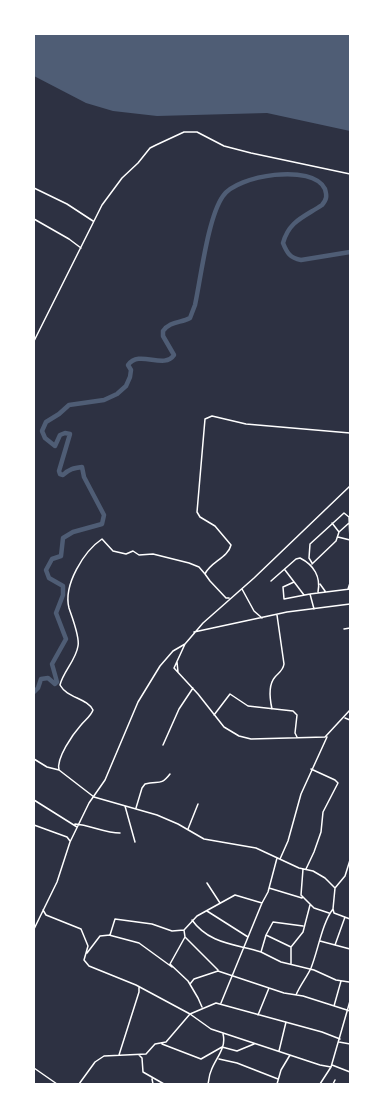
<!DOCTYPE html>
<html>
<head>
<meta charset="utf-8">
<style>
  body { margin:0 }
  #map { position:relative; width:384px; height:1118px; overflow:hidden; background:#2d3142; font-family:Figtree,sans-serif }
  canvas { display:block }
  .frame { position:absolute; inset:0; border:35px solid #fff; pointer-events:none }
</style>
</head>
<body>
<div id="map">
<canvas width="384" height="1118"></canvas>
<div class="frame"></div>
</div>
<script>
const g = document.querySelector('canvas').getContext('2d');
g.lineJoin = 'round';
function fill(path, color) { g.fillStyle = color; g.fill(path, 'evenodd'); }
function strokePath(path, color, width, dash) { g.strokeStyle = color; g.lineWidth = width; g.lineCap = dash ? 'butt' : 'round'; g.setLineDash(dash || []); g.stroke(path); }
fill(new Path2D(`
  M34 34H350V131L267 113 157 116 113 111 86 103 34 76Z`), '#4f5d75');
strokePath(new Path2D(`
  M34 692 38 688 41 679 48 678 55 684 57 682 52 664 66 639 56 613 63 595V586L49 578 46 570 52 559 61 556 63 538 73 532 102 524 104 515 84 477 82 467C74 468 69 469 63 475L60 474 59 471 70 434 65 433 60 435 55 446 45 438 42 431 46 422 59 414 69 405 104 400 117 394 126 386 130 377 131 370 128 365C139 349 164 370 174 355L163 336V331C170 321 181 323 190 318L195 305C201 277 208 217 223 196 237 175 313 163 325 189 327 196 327 199 322 205 304 217 289 221 283 243 287 253 290 258 301 260L350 252`), '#4f5d75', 4.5);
strokePath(new Path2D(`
  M34 188 67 204 93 221
  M34 219 69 239 81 248
  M34 341 102 205 122 178 138 163 150 148 156 145 184 132H197L224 146 251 153 350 174
  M350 486 254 578 203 623 185 644 174 668 198 694 224 727 239 736 251 739 325 737 350 710
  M332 523 339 532
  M338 537 350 540
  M312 563 309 558 310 544 344 513 349 517 350 540
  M312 564 336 541 339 532 349 523
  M285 570 304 595
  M271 581 296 559 300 558C314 565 321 577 318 592
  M294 582 283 587 284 599 310 594
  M320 584 325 591
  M242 589 254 611 262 618
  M348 589 350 583
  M229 598H226L210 581 205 574C210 562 228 558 231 545L215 526 200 517 197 512 205 419 212 416 246 424 350 433
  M314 609 310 594 350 589
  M344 629 350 628
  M194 632 287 612 350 604
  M177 662 178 672
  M272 709C270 700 268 685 275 677 278 673 283 671 284 664L277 615
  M214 715 230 694 248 706 293 711 297 715 295 733 297 737
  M345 718 350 720
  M163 745 179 709 193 688
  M34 759 47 767 59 770 94 797 157 815 178 824 204 839 256 848 299 868 313 871 325 878 335 888 333 909 334 913 350 919
  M59 770C56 758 73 734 81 725 85 720 91 716 93 710 87 698 67 698 60 685 63 672 76 660 78 646 80 637 72 617 69 608 63 585 84 551 102 539L113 551 126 554 133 551 139 555 153 554 189 563 199 567 205 574
  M34 800 77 827
  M125 806 135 842
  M136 808 142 788 145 784C158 780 160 787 170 774
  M75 824C90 825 105 833 120 833
  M34 825 67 837 70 841
  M188 829 198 804
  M280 859 288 841 301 794 327 737
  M303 869 301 895 314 908 329 913
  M306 869 314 852 321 832 323 812 338 783 335 780 311 769
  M207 883 220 903
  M269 888 302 898
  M335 888 345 876 350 860
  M43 910 46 915 81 929 88 946 84 960 89 966 136 985 190 1014 211 1029 320 1065 331 1067
  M207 911 248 937
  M192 920C209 944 235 944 261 952L266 935 273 922 303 926
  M34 929 57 882 70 842 89 803 105 780 138 702 160 666 173 651 185 644
  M184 930 185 937 218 970
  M109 935 139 943 172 967
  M266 935 291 947
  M185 937 170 964 188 981 198 998 202 1007
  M320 941 350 949
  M335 945 345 917
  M261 952 281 962 314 970 336 980 349 982
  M87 953 100 936 110 935 115 919 152 924 172 931 184 930 197 916 235 895 262 903 268 892 277 858
  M291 964V947L303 932 310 905
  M190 984 194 979 218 971 284 993 303 996 350 1011
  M296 995C300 985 307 977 311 968 318 951 322 923 333 909
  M221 1003 262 903
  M334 1006 341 981
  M258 1015 269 988
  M339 1042 350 1044
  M162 1044 201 1059 222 1047 237 1051 254 1044
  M279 1051 286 1022
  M119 1055 139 992V987
  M139 1055 142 1058 143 1072 164 1084
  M219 1059 237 1063 278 1079
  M332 1065 350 1072
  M34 1068 57 1084
  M152 1079 153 1084
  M79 1084 95 1062 104 1056 146 1054 155 1044 166 1042 190 1014 216 1003 322 1032 340 1039
  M208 1084C209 1080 209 1075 211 1071 215 1059 227 1048 223 1034
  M277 1084 281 1070 290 1055
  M320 1084 331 1067 350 1001
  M333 1084 335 1080`), '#fff', 1.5);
</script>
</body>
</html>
